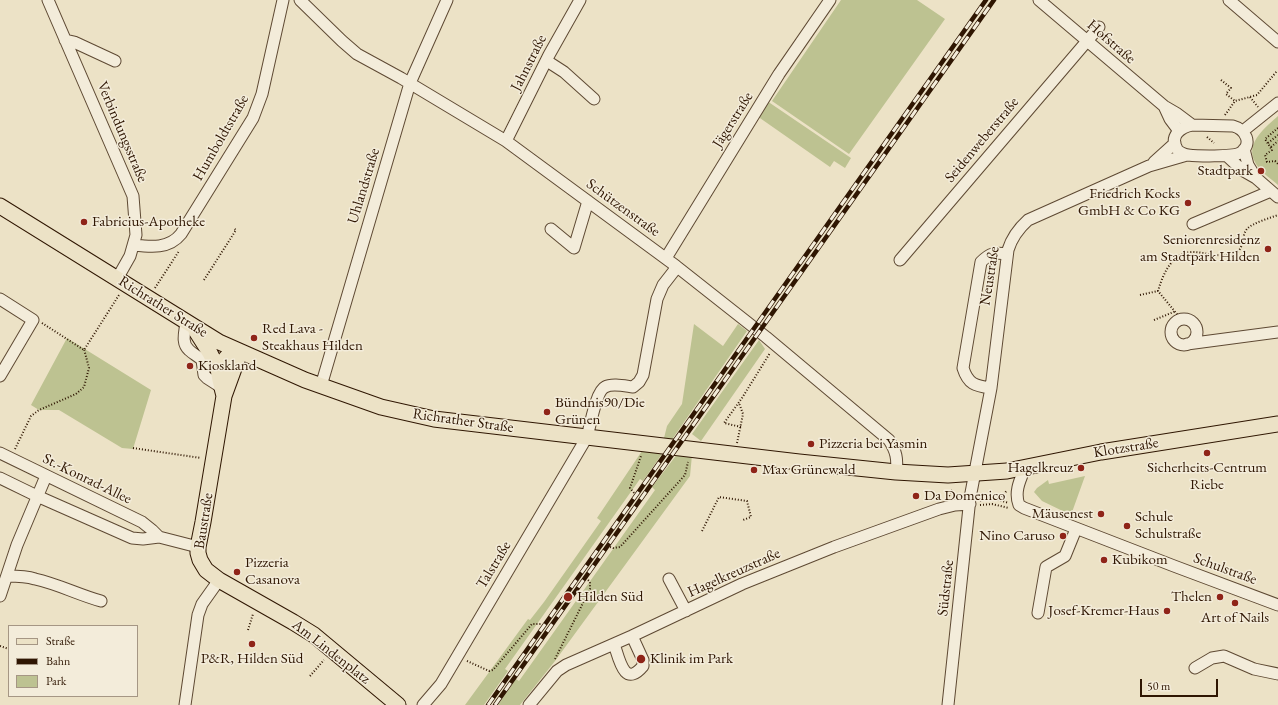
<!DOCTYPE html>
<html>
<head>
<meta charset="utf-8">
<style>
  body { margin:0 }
  #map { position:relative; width:1278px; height:705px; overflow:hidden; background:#ece2c6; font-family:"EB Garamond",serif }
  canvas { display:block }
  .legend { position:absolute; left:8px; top:625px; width:130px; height:72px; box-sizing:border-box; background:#f3ecda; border:1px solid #a59684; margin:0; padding:5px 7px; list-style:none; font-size:12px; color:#2f1602 }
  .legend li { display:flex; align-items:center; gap:8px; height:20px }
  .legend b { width:20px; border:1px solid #a59684 }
  .scale { position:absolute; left:1140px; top:679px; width:78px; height:18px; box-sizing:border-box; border:2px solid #2f1602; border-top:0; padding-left:5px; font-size:12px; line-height:14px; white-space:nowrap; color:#2f1602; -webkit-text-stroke:3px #f3ecda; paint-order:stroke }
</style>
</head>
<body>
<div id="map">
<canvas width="1278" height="705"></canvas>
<ul class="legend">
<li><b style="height:5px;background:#ece2c6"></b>Straße</li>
<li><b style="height:5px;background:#2f1602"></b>Bahn</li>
<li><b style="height:11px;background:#bdc291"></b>Park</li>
</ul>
<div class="scale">50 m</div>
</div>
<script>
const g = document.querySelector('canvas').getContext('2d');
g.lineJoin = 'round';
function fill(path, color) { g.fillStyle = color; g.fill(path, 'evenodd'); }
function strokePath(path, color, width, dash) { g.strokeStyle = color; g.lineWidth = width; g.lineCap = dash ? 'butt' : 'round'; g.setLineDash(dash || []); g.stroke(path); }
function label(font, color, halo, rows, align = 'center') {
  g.font = font + ' "EB Garamond",serif'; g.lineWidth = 3; g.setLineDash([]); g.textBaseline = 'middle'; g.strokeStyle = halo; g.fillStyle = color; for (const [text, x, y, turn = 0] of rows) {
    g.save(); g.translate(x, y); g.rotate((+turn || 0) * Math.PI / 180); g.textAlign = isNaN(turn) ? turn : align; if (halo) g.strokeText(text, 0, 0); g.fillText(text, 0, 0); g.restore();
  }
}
fill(new Path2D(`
  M841 0H917L945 19 849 154 772 101Z
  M767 101 851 158 845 168 834 161 830 167 757 116Z
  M1278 116V185C1270 178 1258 170 1254 160 1246 142 1267 126 1278 116Z
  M694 324 723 346 738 324 747 331 671 441 664 438 667 426 682 404Z
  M67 338 151 390 133 449 122 448 59 410H39L31 405Z
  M759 340 765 349 701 441 692 434Z
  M644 448 664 451 643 481 640 479 505 669 508 671 484 705H465L528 619 530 620 544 602 601 521 597 518Z
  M678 453 692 455 690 476 555 661 520 705H498L516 679 519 681 655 490 652 487Z
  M1085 476 1071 515 1042 501 1034 492 1037 488 1048 480 1049 484Z`), '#bdc291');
const minor = new Path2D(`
  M48 0 133 196 136 235 130 256 117 279
  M300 0 342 41 357 54 401 78 506 141 676 266 766 337 889 440C896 451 898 459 896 472
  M1039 0 1164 106 1176 113 1192 125
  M1229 0 1278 42
  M65 40 74 42 115 61
  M547 61 564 72 594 99
  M1164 106 1170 119 1179 131
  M1192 125 1233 126C1245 129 1254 144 1240 153 1232 157 1197 156 1188 155 1184 154 1179 152 1177 149 1169 136 1181 127 1192 125Z
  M1243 131 1278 103
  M506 141 549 55 580 0
  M1244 149 1248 165 1256 178
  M1227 156 1242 170 1256 178 1278 197
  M1154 162 1175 143
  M1193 224 1271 191
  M551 229 574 248 588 201
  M134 245C151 247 169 249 181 234L253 118 262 94 283 0
  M666 258 779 74 830 0
  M900 260 1099 27
  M0 299 33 320 0 376
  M1171 332a13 13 0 1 1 26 0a13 13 0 1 1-26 0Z
  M186 322C185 332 181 343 189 350 193 354 198 356 202 360L204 375 207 378 221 387
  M1187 344 1278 332
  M321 386 410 83 447 0
  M991 388C975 386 968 384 963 368L981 262C990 253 995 252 1007 254
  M0 453 142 522 152 530 159 537
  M1025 468C1020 480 1014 492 1019 505L1024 508 1174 566 1278 605
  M0 478 37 496 132 538 143 539 159 537 198 547
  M7 576C16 576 26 576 35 579 58 584 79 595 101 601
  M669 579 686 611
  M0 596 17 545 46 476
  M1038 613 1046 567 1065 556 1076 529
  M614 644C619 658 624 689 643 666V660L632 636
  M1195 668 1212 658 1224 656 1254 669 1278 674
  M185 705 198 615 202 604 219 580
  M423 705 441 684 587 437C590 427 596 391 605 387 612 383 625 386 633 387L639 382 643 375 657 299 663 285 677 267
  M529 705 557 671 566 665 632 636 742 584 834 547 939 509 955 505 970 504
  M948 705 970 498 991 388 1008 250C1012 237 1018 229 1028 220L1149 166 1187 155`);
const major = new Path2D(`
  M0 206 219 342 305 380 381 407 434 419 799 462 896 472 948 475 1007 471 1101 452 1278 424
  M196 331 210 353 218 369
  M240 352 224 396 203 522 198 547V553L200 560 206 570 219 580 293 622 314 635 398 705
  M224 396 220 380 218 369 226 358 240 352`);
strokePath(minor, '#5e4933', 13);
strokePath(major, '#2f1602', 17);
strokePath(new Path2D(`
  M1221 80 1231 88 1226 94 1235 101
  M1250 97 1258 107
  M1225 115 1235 101 1257 95 1277 71
  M1278 128 1265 139 1272 150 1265 155 1267 162 1275 161 1278 164
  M1207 137 1214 143
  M1268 143 1278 135
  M1271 147 1278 141
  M204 280 236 230 233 228
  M155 288 179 251
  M1140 295 1158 291
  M1181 319 1158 291C1163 274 1172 252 1193 252 1200 252 1207 254 1214 255 1222 255 1229 257 1236 253 1245 247 1241 236 1247 229 1252 223 1270 218 1278 215
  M1154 320 1176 311
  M42 323 84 350 119 295
  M741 427 724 423 742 398 770 353
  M737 443 743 414 739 403
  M133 448 201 458
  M15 449 31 416 39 410 76 394 84 387 89 368 84 349
  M634 493 630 488 641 456
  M949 496 952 490
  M1002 497 1007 490
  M980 501C992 496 998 500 1009 503
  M980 505 992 504 1009 508
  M702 531 719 497 747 501 751 517 743 520
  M610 547 613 548 620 547 685 475 688 462
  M248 630 253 614
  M0 646 9 649
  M555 659 590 589V582L587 579
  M467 661 489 671 493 670 532 624H542
  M310 676 324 660`), '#2f1602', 2, [1, 2]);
strokePath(minor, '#f3ecda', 11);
strokePath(major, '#ece2c6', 15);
const rail = new Path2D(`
  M488 705 986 0
  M495 705 994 0`);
strokePath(rail, '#2f1602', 4.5);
strokePath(rail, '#f3ecda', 3, [9]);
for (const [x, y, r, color] of [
  [1261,171,4,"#8f2418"],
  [1188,203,4,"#8f2418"],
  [84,222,4,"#8f2418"],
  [1268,249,4,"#8f2418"],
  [254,338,4,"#8f2418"],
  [190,366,4,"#8f2418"],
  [547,412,4,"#8f2418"],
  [811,444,4,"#8f2418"],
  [1207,453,4,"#8f2418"],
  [1081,468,4,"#8f2418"],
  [754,470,4,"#8f2418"],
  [916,496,4,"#8f2418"],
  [1101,514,4,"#8f2418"],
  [1127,526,4,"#8f2418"],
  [1063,536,4,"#8f2418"],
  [1104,560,4,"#8f2418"],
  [237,572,4,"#8f2418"],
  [568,597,5,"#8f2418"],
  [1220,597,4,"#8f2418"],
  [1235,603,4,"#8f2418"],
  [1167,611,4,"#8f2418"],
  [252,644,4,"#8f2418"],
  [641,659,5,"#8f2418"]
]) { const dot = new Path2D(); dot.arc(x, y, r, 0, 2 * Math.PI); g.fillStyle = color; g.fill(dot); strokePath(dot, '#f3ecda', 1.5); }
label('15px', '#2f1602', '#f3ecda', [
  ["Hofstraße",1111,42,41],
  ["Jahnstraße",529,63,-63],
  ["Jägerstraße",733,120,-58],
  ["Verbindungsstraße",122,132,67],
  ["Humboldtstraße",221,138,-60],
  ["Seidenweberstraße",982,140,-50],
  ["Uhlandstraße",364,186,-73],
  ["Schützenstraße",623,208,36],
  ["Neustraße",990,276,-81],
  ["Richrather Straße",163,307,32],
  ["Richrather Straße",463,421,8],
  ["Klotzstraße",1126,448,-9],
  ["St.-Konrad-Allee",87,479,26],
  ["Baustraße",204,521,-81],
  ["Talstraße",494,565,-59],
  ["Schulstraße",1225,569,20],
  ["Hagelkreuzstraße",734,573,-24],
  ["Südstraße",946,588,-84],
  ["Am Lindenplatz",331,652,38]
]);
label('15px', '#2f1602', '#f3ecda', [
  ["Stadtpark",1253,171,"right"],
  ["Friedrich Kocks",1180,194,"right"],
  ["GmbH & Co KG",1180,211,"right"],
  ["Fabricius-Apotheke",92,222],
  ["Seniorenresidenz",1260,240,"right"],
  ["am Stadtpark Hilden",1260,257,"right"],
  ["Red Lava -",262,329],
  ["Steakhaus Hilden",262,346],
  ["Kioskland",198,366],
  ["Bündnis90/Die",555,403],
  ["Grünen",555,420],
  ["Pizzeria bei Yasmin",819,444],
  ["Hagelkreuz",1073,468,"right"],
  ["Sicherheits-Centrum",1207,468,"center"],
  ["Riebe",1207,485,"center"],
  ["Max Grünewald",762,470],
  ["Da Domenico",924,496],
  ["Mäusenest",1093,514,"right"],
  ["Schule",1135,517],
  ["Schulstraße",1135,534],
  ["Nino Caruso",1055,536,"right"],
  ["Kubikom",1112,560],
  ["Pizzeria",245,563],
  ["Casanova",245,580],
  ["Hilden Süd",577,597],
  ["Thelen",1212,597,"right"],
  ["Josef-Kremer-Haus",1159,611,"right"],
  ["Art of Nails",1235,618,"center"],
  ["P&R, Hilden Süd",252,659,"center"],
  ["Klinik im Park",650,659]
], 'left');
</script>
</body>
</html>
